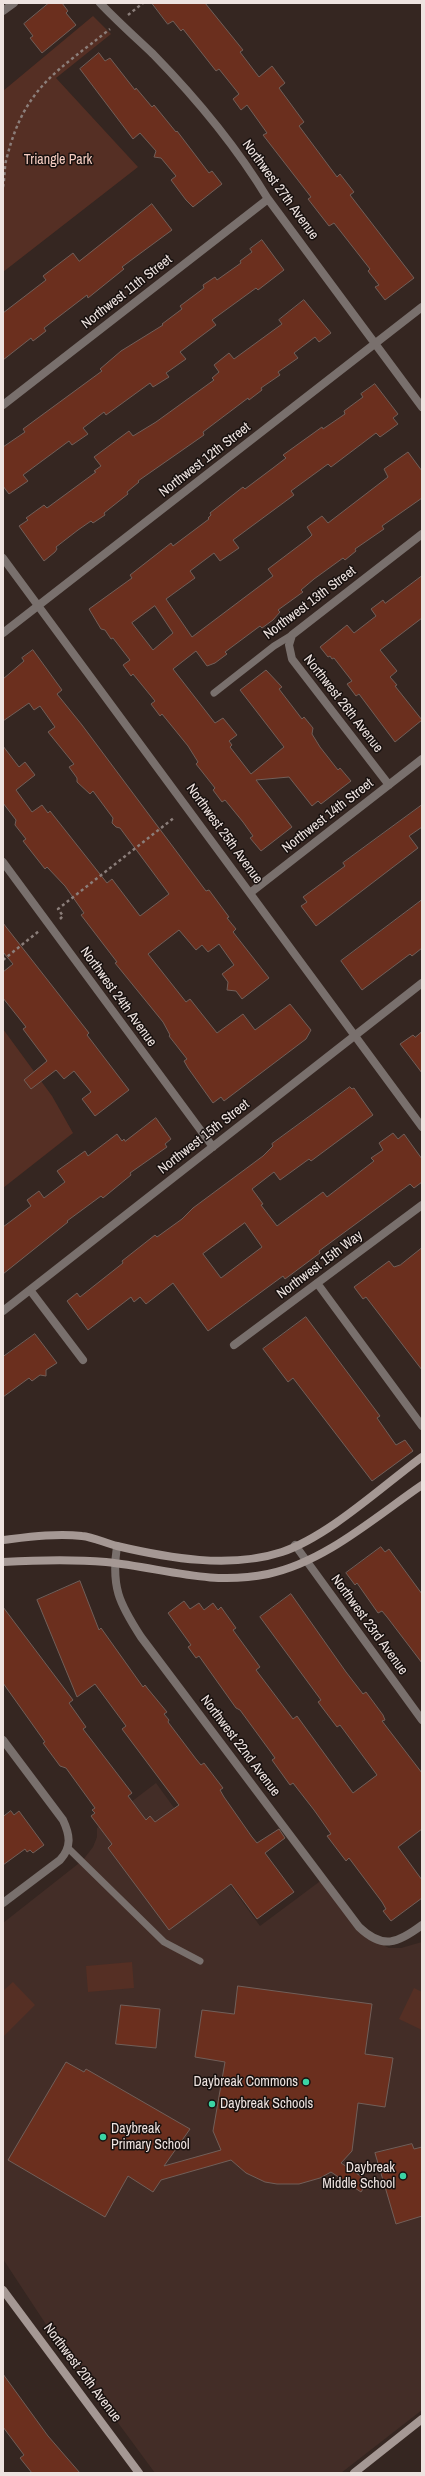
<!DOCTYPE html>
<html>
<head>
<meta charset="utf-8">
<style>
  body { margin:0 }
  #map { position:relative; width:425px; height:2476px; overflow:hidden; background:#352621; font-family:"Archivo Narrow",sans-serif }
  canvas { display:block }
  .frame { position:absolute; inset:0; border:4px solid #eee3e0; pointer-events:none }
</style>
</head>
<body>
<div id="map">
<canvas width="425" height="2476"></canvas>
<div class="frame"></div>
</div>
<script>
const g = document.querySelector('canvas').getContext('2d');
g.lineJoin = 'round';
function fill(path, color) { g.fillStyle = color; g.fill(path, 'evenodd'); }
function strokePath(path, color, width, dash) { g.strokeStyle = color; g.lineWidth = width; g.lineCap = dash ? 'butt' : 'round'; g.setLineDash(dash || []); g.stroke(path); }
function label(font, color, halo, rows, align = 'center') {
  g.font = font + ' "Archivo Narrow",sans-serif'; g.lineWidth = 3; g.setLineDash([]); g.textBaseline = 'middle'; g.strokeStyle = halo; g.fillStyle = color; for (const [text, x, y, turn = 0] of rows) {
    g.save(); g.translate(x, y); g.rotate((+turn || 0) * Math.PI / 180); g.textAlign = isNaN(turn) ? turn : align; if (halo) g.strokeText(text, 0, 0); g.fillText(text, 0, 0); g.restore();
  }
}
fill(new Path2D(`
  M156 1783 260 1926 323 1879 373 1940 389 1948H401L422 1942V2410L341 2473H155L51 2332 3 2259V1923L83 1860 93 1847 97 1837V1828Z`), '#432d27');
fill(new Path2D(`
  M93 16 111 34 56 78 138 167 3 272V91Z
  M3 1029 52 1096 73 1133 3 1188Z
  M132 1962 134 1988 88 1992 86 1966Z
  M13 1982 35 2005 3 2037V1991Z
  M414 1988 422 1992V2030L399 2019Z`), '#552f24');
const building = new Path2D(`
  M49 3H62L68 11 66 13 76 25 42 53 30 38 33 36 24 24Z
  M152 3H205L243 50 240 52 259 77 272 66 285 83 279 88 304 122 299 126 337 177 340 174 354 192 350 195 414 278 385 300 375 287 379 285 368 271 370 269 334 223 329 226 308 199 311 197 263 135 267 133 247 105 241 110 233 99 239 94 219 69 216 71 183 29 181 31 173 21 168 24Z
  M99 53 105 61 110 58 135 90 136 88 152 107 154 105 176 132 177 131 209 173 212 171 222 184 193 207 186 200 171 180 176 176 161 158 154 157 156 151 140 133 133 139 80 69Z
  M152 204 172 230 134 258 122 267 124 269 88 298 87 295 44 328 46 331 33 341 31 338 3 360V313L46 280 43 276 73 253 79 261Z
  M262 240 284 270 258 290 256 288 212 320 216 325 180 352 186 359 166 373 169 377 153 387 150 383 106 415 104 412 83 428 88 434 72 445 69 441 23 475 28 481 9 494 3 486V447L25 432 23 429 102 371 100 369 121 351 163 325 162 324 182 309 180 306 204 288 203 285 215 277 217 280 241 263 240 261 252 252 250 249Z
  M304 300 331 333 319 342 315 337 294 353 298 358 278 372 280 375 261 388 262 390 249 400 248 398 203 432 204 435 138 481 139 482 127 492 128 494 104 513 105 515 93 523 91 521 78 530 56 547 57 549 55 552 44 561 19 526 28 520 26 518 44 505 47 508 96 472 94 471 101 466 94 457 129 431 133 436 156 422 214 380 212 378 219 372 214 365 229 353 234 359 282 324 279 320Z
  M375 384 398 414 393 418 398 424 380 437 376 433 331 467 328 464 291 491 294 495 233 540 239 548 220 561 214 553 190 571 195 578 166 599 192 637 273 576 268 569 309 538 312 535 307 527 322 516 328 523 388 477 384 469 408 452 422 471V498L382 526 384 529 355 549 356 551 345 560 343 558 314 579 301 590 303 592 278 610 280 612 273 620 262 628 260 626 225 652 227 654 215 663 207 666 196 651 173 669 215 723 223 718 237 735 229 741 232 745 230 747 251 774 284 747 240 690 266 670 282 687 279 689 302 719 304 717 313 728 312 734 320 747 338 770 340 768 351 781 321 804 318 801 312 806 289 777 256 780 292 827 261 851 250 838 253 836 243 822 225 800 222 802 213 790 215 788 196 764 198 762 188 746 162 714 160 716 151 704 155 701 133 674 131 676 123 665 130 660 113 638 111 639 105 630 101 629 89 609 132 578 130 575 171 543 173 546 209 519 208 518 211 515 210 513 243 487 245 489 273 468 286 458 283 455 322 427 323 429 345 414 344 411 363 397 361 394ZM155 606 173 633 153 650 132 623Z
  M422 576V618L380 650 397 671 390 677 397 685 395 686 422 720 395 742 359 694 356 696 347 684 352 681 334 658 332 659 330 656 328 657 320 647 347 625 354 633 376 616 371 609 383 600 385 603Z
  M33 650 62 690 57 694 82 725 206 891 209 890 229 917 227 918 236 929 233 932 269 978 242 999 236 991 227 990 228 982 222 974 234 965 219 944 208 952 202 945 196 950 179 930 148 954 186 1002 190 999 217 1033 243 1014 255 1030 290 1004 311 1030 306 1039 224 1101 221 1097 213 1103 188 1068 184 1061 187 1059 169 1036 170 1035 163 1022 115 963 117 962 81 915 84 913 65 886 47 867 45 869 23 841 26 839 15 825 16 820 3 803V746L19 767 25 762 35 775 16 790 32 812 42 805 48 813 50 811 107 883 112 879 140 916 169 894 120 828 116 827 112 823 113 818 93 791 90 794 77 782V778L69 767 74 764 48 732 55 727 40 706 34 710 29 703 3 721V679L24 661 22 658Z
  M422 805V827L409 836 418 848 316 926 301 906 307 902 303 897 345 866 343 863Z
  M422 900V948L412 956 410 954 362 990 341 961Z
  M3 923 89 1033 87 1035 129 1090 95 1116 82 1099 91 1092 74 1071 64 1079 56 1070 31 1089 24 1080 47 1061 23 1029 26 1027 3 998V972L13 964 3 952Z
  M422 1032V1073L400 1044 413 1035 415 1037Z
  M350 1087 352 1089 354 1088 373 1115 311 1161 309 1159 280 1180 274 1172 252 1189 263 1204 261 1205 277 1226 323 1192 327 1197 374 1161 371 1158 383 1150 379 1143 393 1133 398 1139 404 1134 422 1159V1182L414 1188 410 1184 319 1251 320 1253 285 1279 283 1276 208 1331 173 1283 146 1304 140 1297 134 1302 131 1297 88 1330 67 1301 77 1293 80 1297 123 1263 122 1261 155 1235 157 1237 182 1219 193 1208 263 1156 273 1146 272 1144ZM245 1223 262 1247 221 1278 203 1254Z
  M156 1118 171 1139 165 1144 167 1147 130 1173 131 1175 103 1198 101 1196 67 1221 68 1222 3 1274V1227L31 1206 27 1200 39 1191 44 1198 65 1182 57 1171 85 1151 88 1156 117 1134 122 1141 124 1139 125 1141Z
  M422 1248V1370L366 1297 363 1299 354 1287 389 1261 394 1267 400 1265Z
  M306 1317 380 1416 377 1418 396 1445 405 1440 413 1451 372 1481 293 1378 288 1382 263 1349Z
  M35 1334 57 1363 46 1370V1376L40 1375 32 1381 29 1378 3 1397V1357Z
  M381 1547 385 1552 389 1549 422 1594V1663L387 1617 382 1611 378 1613 357 1583 355 1585 346 1573Z
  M80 1581 99 1630 101 1628 143 1687 145 1685 148 1689 167 1712 164 1714 169 1720 168 1722 196 1759 201 1765 204 1763 223 1788 220 1790 224 1797 252 1837 257 1843 279 1829 285 1838 265 1853 294 1892 257 1919 231 1884 169 1930 108 1848 112 1844 91 1816 95 1813 92 1810 95 1808 66 1768 60 1766 43 1743 45 1742 3 1683V1607L73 1700 69 1703 86 1727 83 1729 132 1793 128 1796 146 1820 150 1816 155 1822 179 1805 122 1729 126 1726 95 1684 77 1697 37 1600Z
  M291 1594 346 1672 363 1694 366 1692 383 1715 385 1720 382 1721 422 1773V1829L398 1847 422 1880V1898L391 1921 383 1911 386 1909 382 1902 349 1858 346 1861 327 1836 331 1834 314 1810 293 1783 290 1785 272 1760 275 1758 270 1751 240 1710 236 1708 199 1656 196 1658 188 1647 191 1645 168 1613 184 1601 190 1609 199 1603 204 1610 213 1603 218 1610 221 1607 236 1628 233 1630 260 1667 256 1670 293 1719 297 1716 353 1793 377 1775 340 1725 337 1727 318 1702 321 1700 260 1617Z
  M11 1811 14 1815 19 1811 44 1845 33 1853 30 1850 27 1852 25 1849 3 1865V1817Z
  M238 1986 372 2004 365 2054 393 2058 385 2107 358 2103 352 2151 341 2163 368 2181 361 2192 331 2172 320 2178 299 2184H277L265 2182 246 2173 231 2160 161 2180 153 2192 128 2176 105 2217 8 2160 66 2062 84 2072 86 2069 190 2129 164 2166 221 2150 213 2131 225 2062 195 2057 202 2010 234 2014Z
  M121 2005 160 2009 156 2048 116 2044Z
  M412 2144 414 2149 422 2147V2216L396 2224 375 2153Z
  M3 2374 48 2436 80 2473H32L20 2458 24 2455 3 2427Z`);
fill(building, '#6b2f1e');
strokePath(building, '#715f59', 1);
strokePath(new Path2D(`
  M128 15 143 3
  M3 187C5 177 4 166 7 157 25 86 58 71 110 29
  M60 919 63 916 58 909 175 817
  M3 960 39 931`), '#8b7e7a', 2.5, [3, 3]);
strokePath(new Path2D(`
  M214 693 274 646 292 635
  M68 1848 164 1942 200 1961`), '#79706d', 7);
strokePath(new Path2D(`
  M100 3C117 21 135 37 153 54 196 98 236 146 268 199L422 407
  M3 11 14 3
  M3 405 268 199
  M3 558 422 1127
  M3 633 422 307
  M389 785 292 659 289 645 292 635 422 534
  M3 862 213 1147
  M250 893 422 759
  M317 1283 422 1426
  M30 1290 83 1360
  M3 1311 422 983
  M234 1345 422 1205
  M295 1545 422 1720
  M117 1546C111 1587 119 1603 141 1637L359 1927C383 1950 398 1943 422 1925
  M3 1740 63 1820C70 1835 72 1847 60 1860L3 1903`), '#79706d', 8);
strokePath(new Path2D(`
  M3 1540C28 1537 56 1533 82 1536 93 1537 105 1543 117 1546 168 1558 230 1569 282 1552 329 1536 381 1487 422 1457
  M3 1562C37 1560 72 1559 106 1562 164 1568 208 1586 268 1574 325 1562 375 1517 422 1485
  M3 2290 139 2473
  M354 2473 422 2419`), '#a59894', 8);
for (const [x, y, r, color] of [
  [306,2082,4,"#3bd4a4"],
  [212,2104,4,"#3bd4a4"],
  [103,2137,4,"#3bd4a4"],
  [403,2176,4,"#3bd4a4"]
]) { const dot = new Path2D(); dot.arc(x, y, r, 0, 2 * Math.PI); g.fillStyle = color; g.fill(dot); strokePath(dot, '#18110f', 1.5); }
label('14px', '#f5cdc1', '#18110f', [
  ["Triangle Park",58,160]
]);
label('14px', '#eee3e0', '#18110f', [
  ["Northwest 27th Avenue",280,190,54],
  ["Northwest 11th Street",127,292,-38],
  ["Northwest 12th Street",205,460,-38],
  ["Northwest 13th Street",310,603,-37],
  ["Northwest 26th Avenue",343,704,52],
  ["Northwest 14th Street",328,816,-38],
  ["Northwest 25th Avenue",224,834,54],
  ["Northwest 24th Avenue",118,997,54],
  ["Northwest 15th Street",204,1137,-38],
  ["Northwest 15th Way",320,1265,-37],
  ["Northwest 23rd Avenue",369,1625,54],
  ["Northwest 22nd Avenue",240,1746,53],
  ["Northwest 20th Avenue",82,2373,53]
]);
label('14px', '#eee3e0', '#18110f', [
  ["Daybreak Commons",298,2082],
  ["Daybreak Schools",220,2104,"left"],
  ["Daybreak",111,2129,"left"],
  ["Primary School",111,2145,"left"],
  ["Daybreak",395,2168],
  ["Middle School",395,2184]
], 'right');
</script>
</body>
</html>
